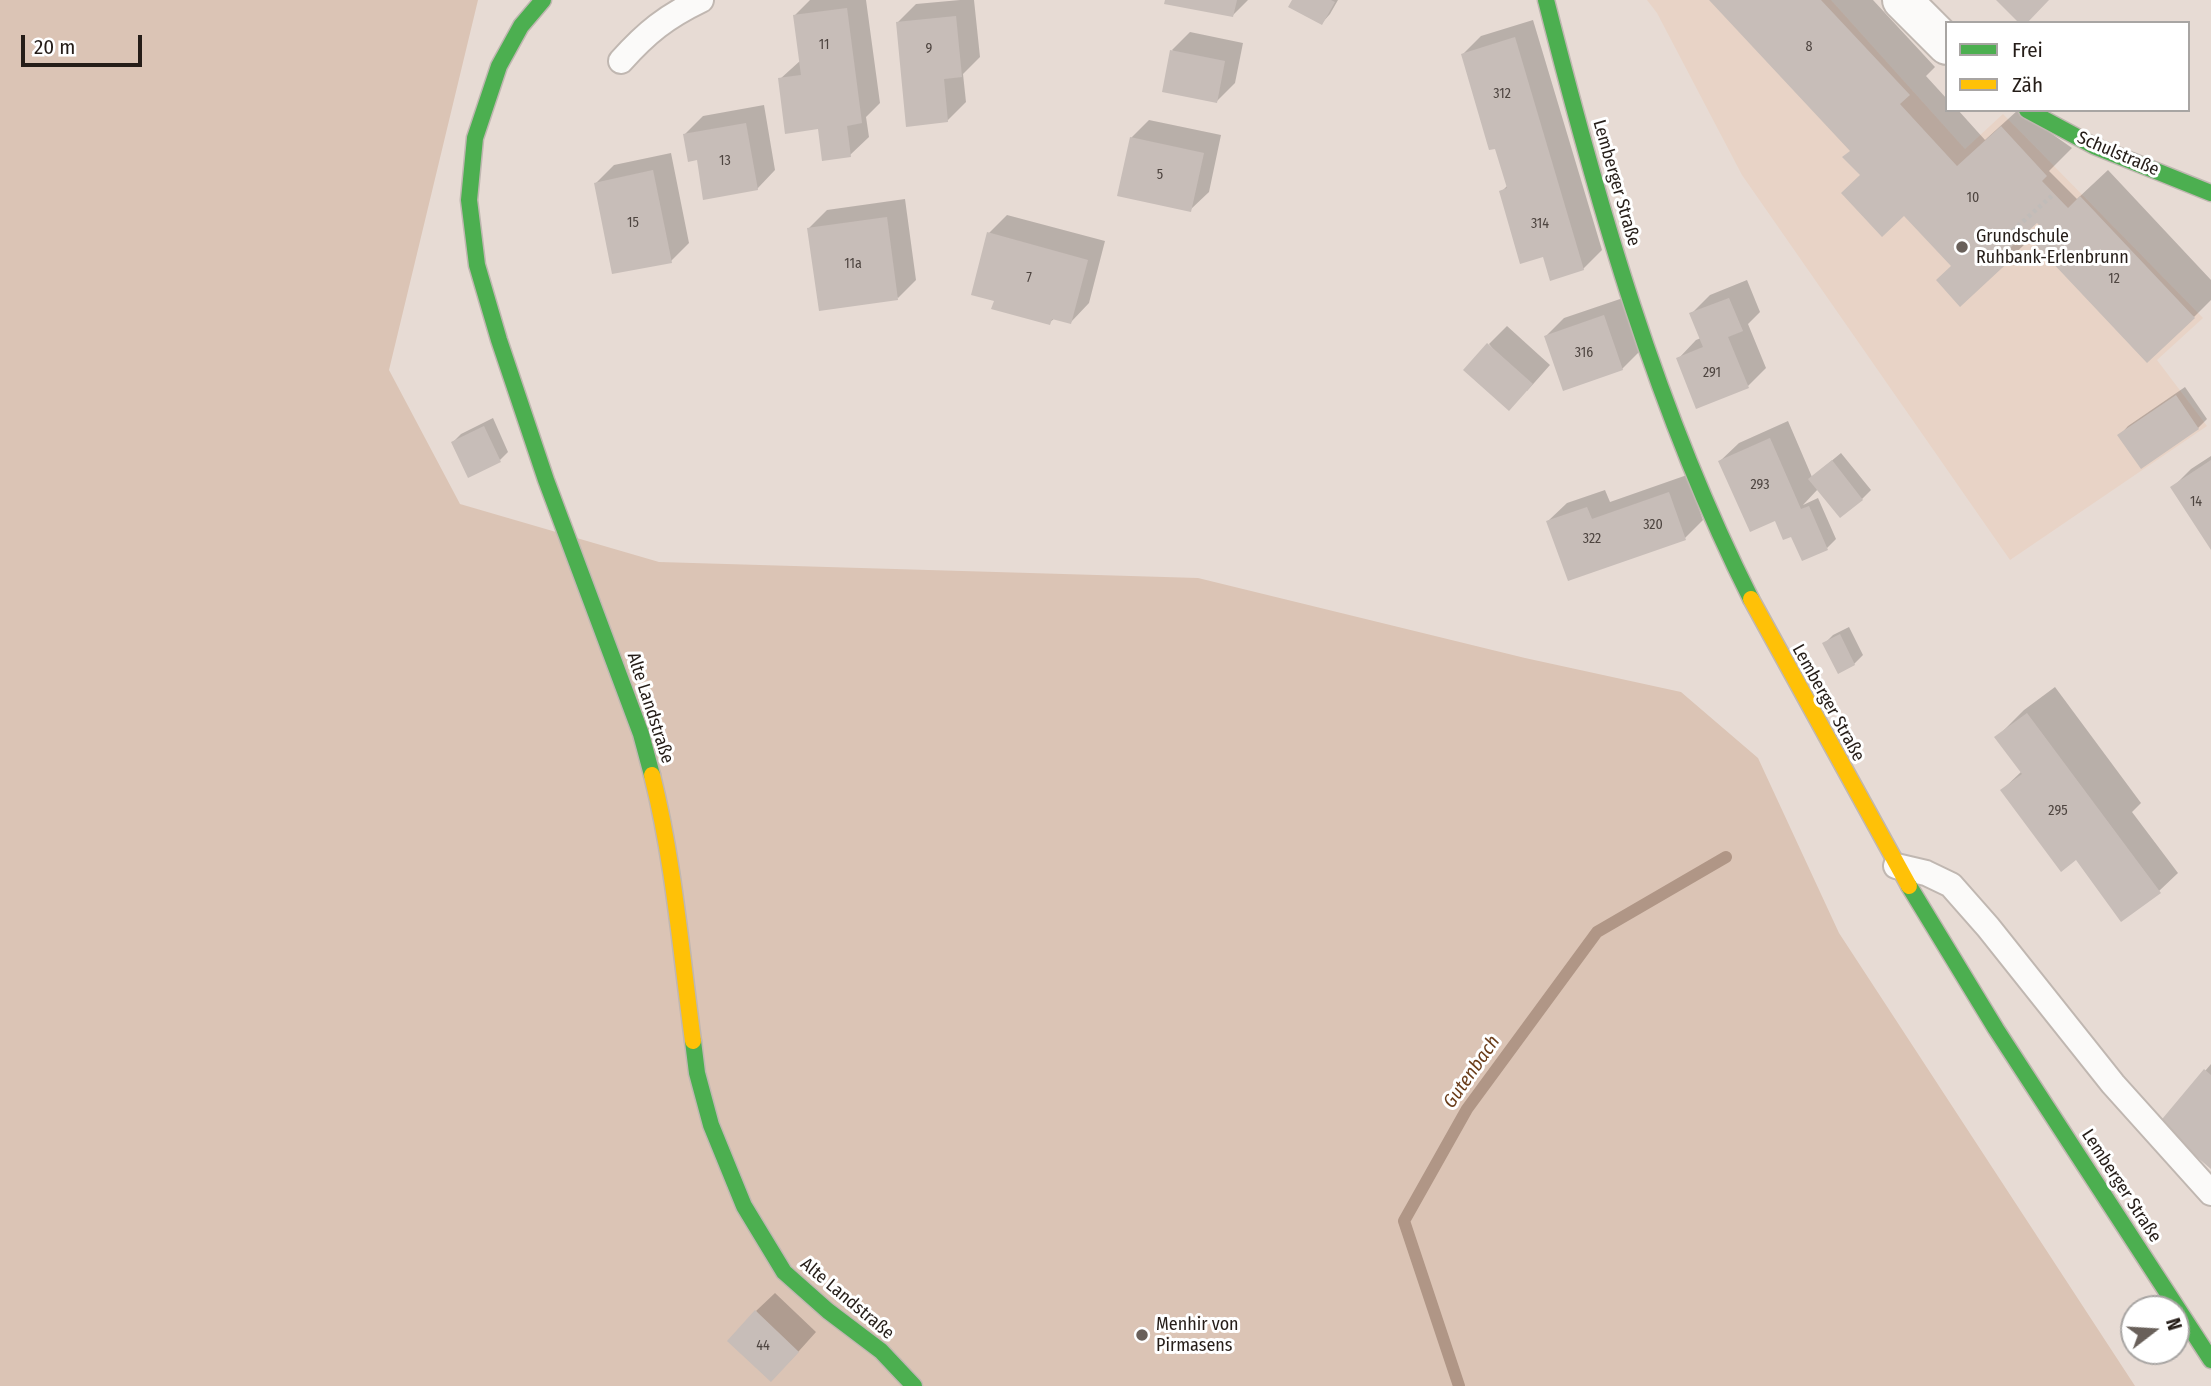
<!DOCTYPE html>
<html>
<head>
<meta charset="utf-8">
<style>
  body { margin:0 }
  #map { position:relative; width:2211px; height:1386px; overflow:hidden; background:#e7dbd4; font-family:"Fira Sans Condensed",sans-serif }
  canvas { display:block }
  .legend { position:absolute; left:1945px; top:21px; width:245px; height:91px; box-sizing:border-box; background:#fff; border:2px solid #a8a5a3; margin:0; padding:9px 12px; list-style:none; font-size:21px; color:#251d18 }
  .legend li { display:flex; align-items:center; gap:14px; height:35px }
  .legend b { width:35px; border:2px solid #a8a5a3 }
  .north { position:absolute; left:2120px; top:1295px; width:70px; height:70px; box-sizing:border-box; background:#fff; border:2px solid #a8a5a3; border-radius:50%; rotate:73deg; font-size:19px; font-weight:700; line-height:28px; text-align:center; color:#251d18 }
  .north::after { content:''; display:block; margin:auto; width:24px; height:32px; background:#69605a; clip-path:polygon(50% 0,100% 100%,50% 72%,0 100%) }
  .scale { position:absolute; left:21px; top:35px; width:121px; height:32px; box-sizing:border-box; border:4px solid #251d18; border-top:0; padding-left:9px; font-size:21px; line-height:24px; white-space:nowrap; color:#251d18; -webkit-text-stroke:5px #fff; paint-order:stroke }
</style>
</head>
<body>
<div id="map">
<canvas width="2211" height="1386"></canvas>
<ul class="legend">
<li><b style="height:9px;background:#4caf50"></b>Frei</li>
<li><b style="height:9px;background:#ffc107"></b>Zäh</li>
</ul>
<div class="north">N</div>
<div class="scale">20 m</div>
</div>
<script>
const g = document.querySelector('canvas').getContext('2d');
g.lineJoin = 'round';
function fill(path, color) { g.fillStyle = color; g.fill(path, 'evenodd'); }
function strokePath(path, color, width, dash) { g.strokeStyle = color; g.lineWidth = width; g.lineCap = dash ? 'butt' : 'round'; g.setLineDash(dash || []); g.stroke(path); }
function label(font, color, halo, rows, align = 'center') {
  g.font = font + ' "Fira Sans Condensed",sans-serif'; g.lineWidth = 6; g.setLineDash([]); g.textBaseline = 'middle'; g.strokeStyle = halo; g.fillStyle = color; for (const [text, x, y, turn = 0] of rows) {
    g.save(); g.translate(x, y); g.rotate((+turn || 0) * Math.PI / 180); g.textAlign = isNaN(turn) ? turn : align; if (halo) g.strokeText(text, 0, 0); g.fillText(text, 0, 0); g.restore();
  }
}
fill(new Path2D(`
  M1647 0H1831L1965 149 2003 114 2203 318 2157 360 2207 426 2010 560 1742 175 1657 13Z`), '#e8d3c6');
fill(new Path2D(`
  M0 0H478L389 370 460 504 659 562 1198 578 1525 658 1681 692 1758 758 1839 933 2135 1386H0Z`), '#dbc4b5');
fill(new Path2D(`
  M810 0H866L880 103 866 117 869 137 850 155 820 127 780 79 801 60 795 15Z
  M960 0H974L980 57 963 74 966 102 947 121 897 23 916 4Z
  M1167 0H1248L1233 15Z
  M1294 0H1338L1330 14 1322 23Z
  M1712 0H1873L1935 67 1926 76 1947 99V110H1958L1985 140 2018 110 2072 148 2049 171 2077 199 2108 170 2211 280V300L2194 317 2046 230 2037 220 2017 238 2024 245 1961 304 1953 266 1904 214 1862 175 1852 151Z
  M1533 20 1602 250 1583 269 1544 255 1501 192 1508 185 1463 54 1481 36Z
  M1190 32 1243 43 1235 83 1217 101 1172 50Z
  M764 105 775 170 757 189 698 158 685 134 703 116Z
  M1149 120 1221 135 1209 192 1190 210 1131 138Z
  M671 153 689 243 671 261 596 183 614 165Z
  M905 199 916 280 898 298 809 228 827 210Z
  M1007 215 1105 241 1089 303 1071 322 1055 318 1049 323 996 300 989 233Z
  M1747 280 1760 312 1748 324 1766 368 1748 386 1678 359 1696 340 1701 338 1691 314 1710 295Z
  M1623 298 1641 350 1622 369 1546 336 1564 318Z
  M1507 326 1550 365 1527 391 1489 344Z
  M2185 387 2207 419 2198 428 2141 466 2120 435 2128 426Z
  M493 418 508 452 500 460 453 442 461 434Z
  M1788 421 1812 477 1841 453 1871 490 1862 499 1818 489 1803 505 1818 498 1836 539 1827 548 1803 559 1792 534 1720 461 1739 443Z
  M2211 456V547L2172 488 2191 469Z
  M1687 475 1703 520 1685 538 1548 521 1567 503 1605 490 1610 502Z
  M1849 627 1863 655 1854 664 1825 643 1833 635Z
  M2055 687 2141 803 2132 812 2178 873 2159 891 2077 858 2002 790 2022 771 1997 737 2024 710Z
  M2211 1064V1167L2160 1124Z
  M775 1293 816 1332 790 1361 756 1311Z`), '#0003');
strokePath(new Path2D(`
  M1459 1386 1404 1221 1467 1109 1597 932 1726 857`), '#b09686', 12);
fill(new Path2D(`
  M1165 0H1237L1233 17 1164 4Z
  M1292 0H1331L1335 2 1322 25 1288 7Z
  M1709 0H1821L1910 95 1900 104 1957 166 2001 126 2047 176 2042 181 2068 208 2080 196 2195 318 2147 363 2032 241 2044 230 2037 223 2010 248 2016 255 1960 307 1936 280 1951 266 1904 216 1882 237 1841 193 1860 175 1842 157 1850 151Z
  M1996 0H2049L2027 23H2019Z
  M847 8 862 123 847 126 851 157 822 161 818 129 785 134 778 78 801 75 793 15Z
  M956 16 962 77 944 79 948 122 906 127 896 22Z
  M1515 37 1584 270 1550 281 1543 257 1520 264 1499 191 1507 188 1495 149 1489 150 1461 54Z
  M1170 50 1225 61 1217 103 1162 92Z
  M746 123 758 190 703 200 697 160 688 162 683 134Z
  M1130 137 1204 153 1191 212 1117 196Z
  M653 170 672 263 612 274 594 183Z
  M887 217 898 300 819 311 807 228Z
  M987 232 1088 260 1071 324 1052 319 1050 325 991 309 994 301 971 295Z
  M1729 298 1743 331 1728 337 1749 388 1696 409 1676 358 1703 347 1689 313Z
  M1604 315 1623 370 1563 391 1544 336Z
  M1487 343 1533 384 1509 411 1463 370Z
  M2176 395 2199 429 2141 469 2117 435Z
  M484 426 501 462 468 478 451 442Z
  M1770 438 1801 509 1809 506 1828 550 1802 561 1791 537 1783 540 1775 521 1750 532 1718 461Z
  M1832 460 1863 500 1840 518 1808 479Z
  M2211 460V550L2170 487Z
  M1669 492 1686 540 1568 581 1546 521 1587 507 1592 519Z
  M1840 634 1855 665 1838 674 1822 643Z
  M2027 713 2161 893 2121 922 2076 860 2061 872 2000 790 2022 774 1994 737Z
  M2204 1069 2211 1075V1169L2158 1124Z
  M755 1310 799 1352 771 1382 727 1341Z`), '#c7bdb8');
const lane = new Path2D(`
  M621 61C647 32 666 17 701 0
  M1896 866 1926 873 1951 885 1988 927 2113 1084 2211 1193`);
const street = new Path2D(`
  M1902 0 1947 45`);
const fast = new Path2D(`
  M543 0 521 26 499 66 475 138 469 200 477 265 499 340 546 480 641 734 652 775
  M1546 0C1598 205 1656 410 1751 599
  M2027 110 2094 146 2211 193
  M1909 886 1996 1029 2211 1360
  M693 1041 697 1073 711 1125 744 1206 784 1272 828 1311 881 1351 914 1386`);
const slow = new Path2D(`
  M1751 599 1909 886
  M652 775C674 862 681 953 693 1041`);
strokePath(lane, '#c0b7b1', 28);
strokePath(street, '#c0b7b1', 42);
strokePath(fast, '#c0b7b1', 19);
strokePath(slow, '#c0b7b1', 19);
strokePath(new Path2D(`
  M2002 240 2054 194`), '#c0bcb9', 4.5, [3.5, 3.5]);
strokePath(lane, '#fbfaf9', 24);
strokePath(street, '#fbfaf9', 38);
strokePath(fast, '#4caf50', 16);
strokePath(slow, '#ffc107', 16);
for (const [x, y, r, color] of [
  [1962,247,7,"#69605a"],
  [1142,1335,7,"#69605a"]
]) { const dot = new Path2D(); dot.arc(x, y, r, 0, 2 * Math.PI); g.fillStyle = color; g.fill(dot); strokePath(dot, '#fff', 2.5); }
label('14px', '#4e4540', null, [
  ["11",824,45],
  ["8",1809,47],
  ["9",929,49],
  ["312",1502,94],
  ["13",725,161],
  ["5",1160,175],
  ["10",1973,198],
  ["15",633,223],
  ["314",1540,224],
  ["11a",853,264],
  ["7",1029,278],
  ["12",2114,279],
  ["316",1584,353],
  ["291",1712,373],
  ["293",1760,485],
  ["14",2196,502],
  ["320",1653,525],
  ["322",1592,539],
  ["295",2058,811],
  ["44",763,1346]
]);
label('18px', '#251d18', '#fff', [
  ["Schulstraße",2118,154,23],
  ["Lemberger Straße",1616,183,74],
  ["Lemberger Straße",1828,703,61],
  ["Alte Landstraße",650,708,72],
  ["Lemberger Straße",2121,1186,57],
  ["Alte Landstraße",847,1299,40]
]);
label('18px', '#251d18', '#fff', [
  ["Grundschule",1976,237],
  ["Ruhbank-Erlenbrunn",1976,258],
  ["Menhir von",1156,1325],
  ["Pirmasens",1156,1346]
], 'left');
label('italic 19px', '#6b3e1b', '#fff', [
  ["Gutenbach",1472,1072,-55]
]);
</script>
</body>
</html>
